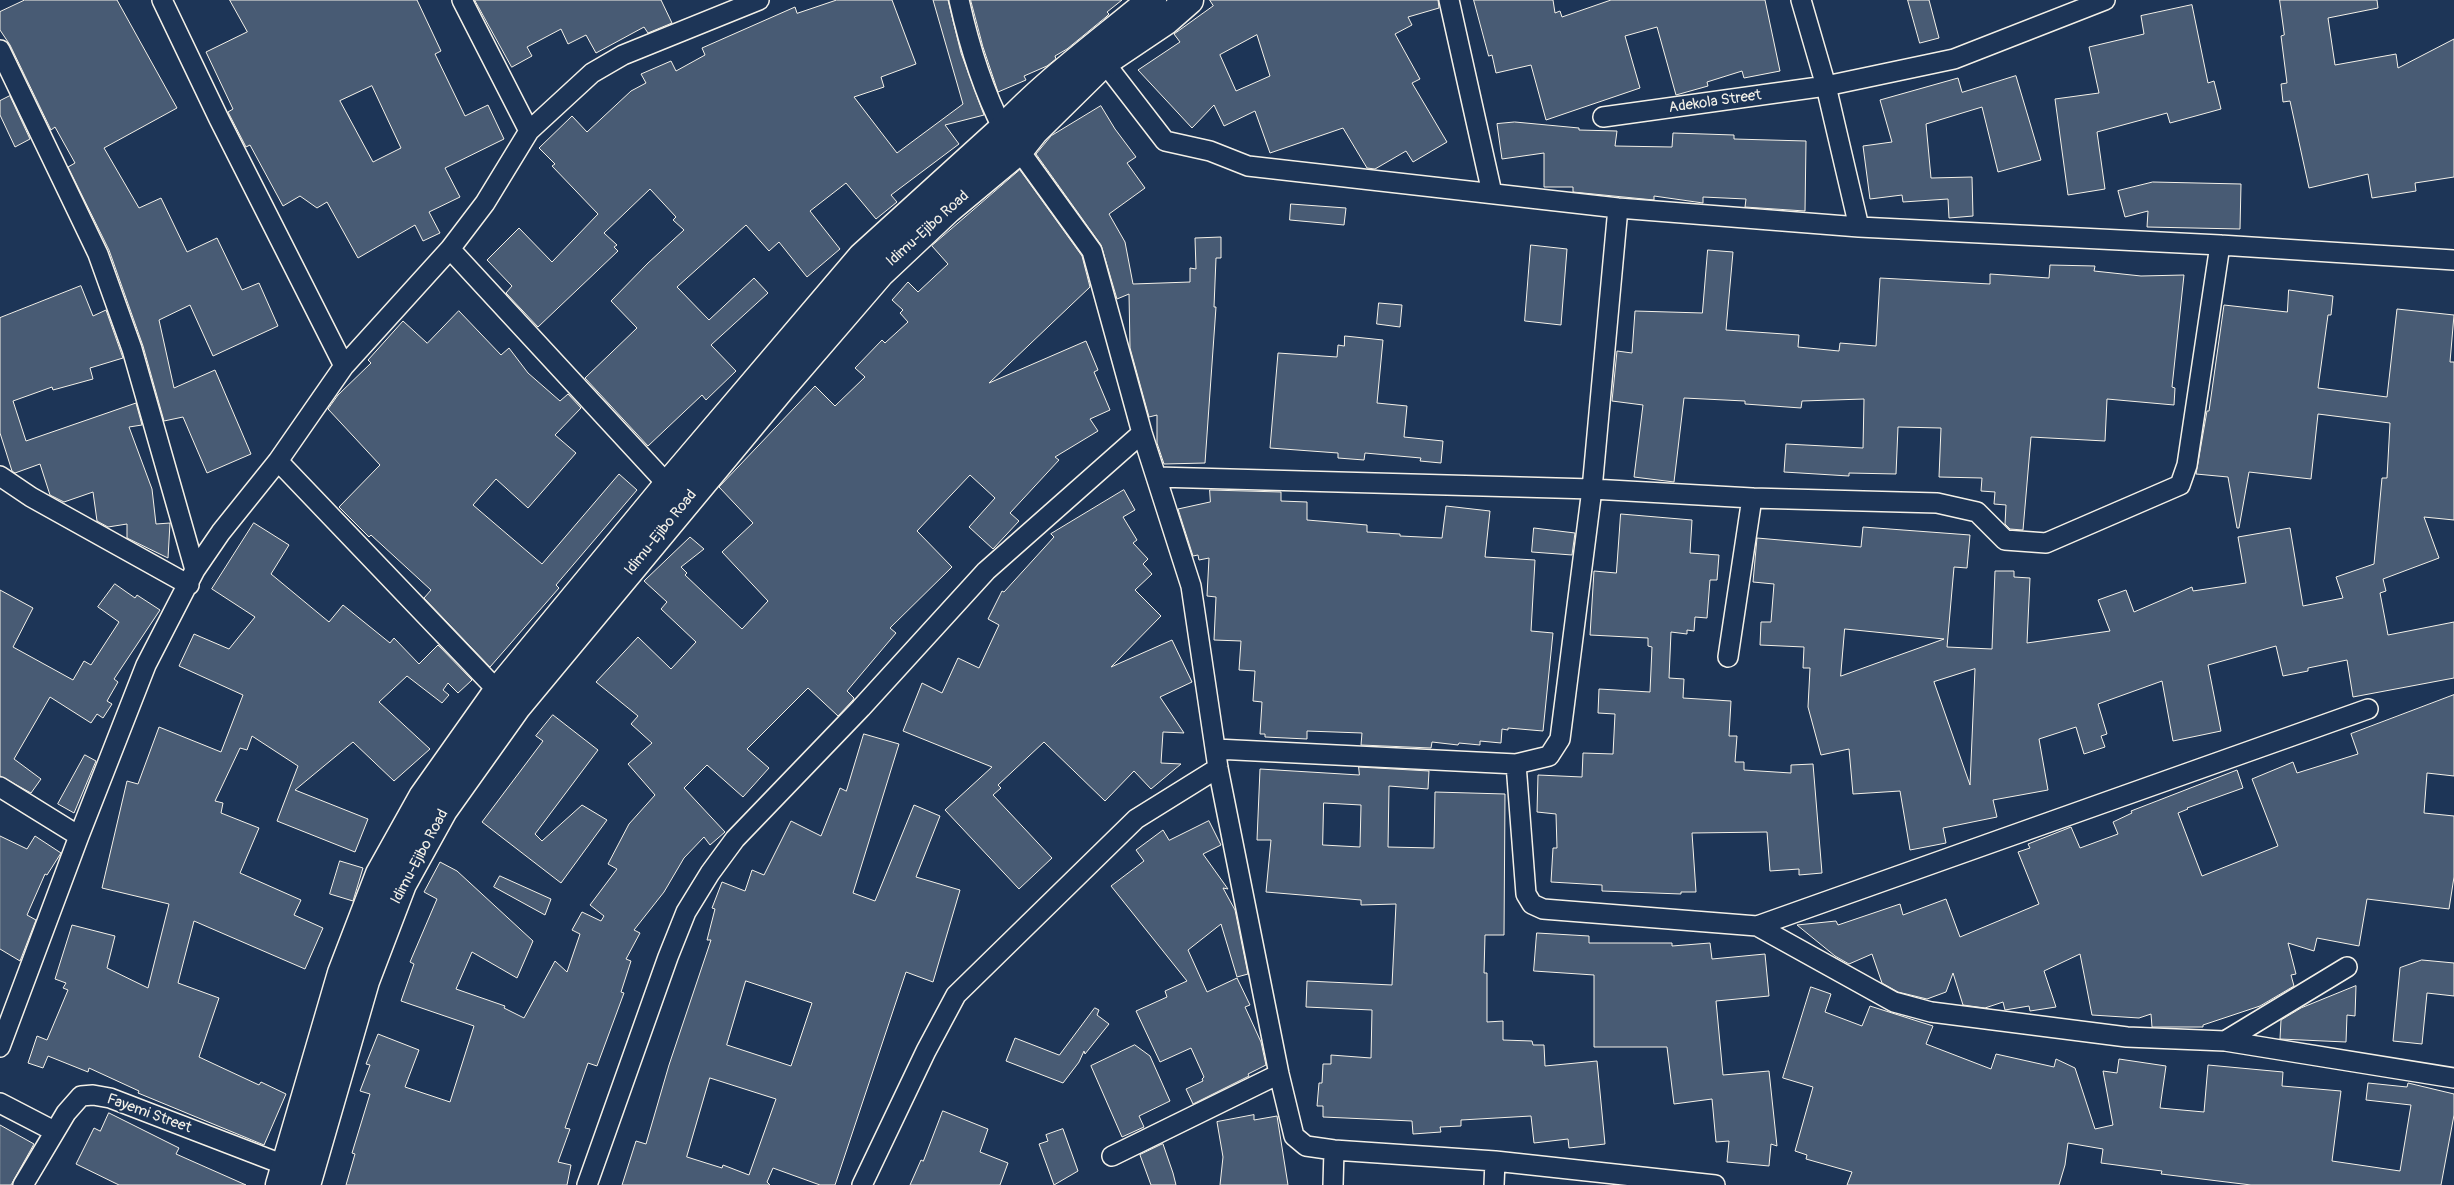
<!DOCTYPE html>
<html>
<head>
<meta charset="utf-8">
<style>
  body { margin:0 }
  canvas { display:block; background:#1d3557 }
</style>
</head>
<body>
<canvas width="2454" height="1185"></canvas>
<script>
const g = document.querySelector('canvas').getContext('2d');
g.lineJoin = 'round';
function fill(path, color) { g.fillStyle = color; g.fill(path, 'evenodd'); }
function strokePath(path, color, width, dash) { g.strokeStyle = color; g.lineWidth = width; g.lineCap = dash ? 'butt' : 'round'; g.setLineDash(dash || []); g.stroke(path); }
function label(font, color, halo, rows, align = 'center') {
  g.font = font + ' Pangolin,sans-serif'; g.lineWidth = 4; g.setLineDash([]); g.textBaseline = 'middle'; g.strokeStyle = halo; g.fillStyle = color; for (const [text, x, y, turn = 0] of rows) {
    g.save(); g.translate(x, y); g.rotate((+turn || 0) * Math.PI / 180); g.textAlign = isNaN(turn) ? turn : align; if (halo) g.strokeText(text, 0, 0); g.fillText(text, 0, 0); g.restore();
  }
}
const building = new Path2D(`
  M25 0H117L177 108 104 148 139 208 161 198 187 252 217 238 242 290 259 283 278 326 213 356 190 305 159 320 174 388 215 370 251 454 207 473 183 417 164 421 143 346 109 250 68 167 75 163 55 127 51 130 10 45 0 30V12Z
  M230 0H417L441 51 435 54 465 116 488 105 504 139 445 168 460 197 429 212 440 233 423 241 415 225 358 258 327 202 317 208 300 196 283 206 250 145 246 147 229 114 228 112 233 109 206 52 247 32ZM372 86 401 148 373 162 340 101Z
  M475 0H661L672 23 648 33 644 27 596 53 586 35 568 44 561 29 527 47 532 56 512 67Z
  M837 0H892L916 64 881 77 884 87 854 97 897 153 963 104 933 0H948L961 53 984 115 945 125 959 144 891 195 897 202 876 219 846 183 810 211 840 249 807 277 779 242 769 251 746 225 677 287 709 320 754 278 768 293 711 345 736 371 706 400 702 395 648 446 585 378 637 328 611 301 648 263 684 230 673 220 676 217 650 189 604 233 617 245 614 247 618 251 538 327 506 293 512 286 487 260 519 228 552 262 598 214 552 166 555 164 539 148 572 116 587 132 631 91 646 83 641 74 671 61 676 71 705 55 702 48 795 7 797 13Z
  M971 0H1122L1107 12 1109 14 1106 17 1067 49 1055 56 1056 59 1047 66 1024 76 1026 80 998 92 983 47Z
  M1210 0H1438L1439 8 1408 17 1412 25 1395 34 1420 79 1412 83 1447 142 1413 162 1406 151 1375 169 1367 168 1343 128 1270 153 1255 111 1224 126 1214 105 1192 128 1138 70 1180 42 1174 34 1213 6ZM1257 35 1270 76 1236 91 1220 55Z
  M1474 0H1553L1555 13 1560 11 1562 17 1611 0H1765L1780 71 1744 78 1742 71 1707 82 1708 86 1676 95 1657 27 1625 36 1640 88 1546 120 1531 65 1496 73 1492 55 1489 56Z
  M1908 0H1929L1939 38 1920 43Z
  M2280 0H2377L2378 8 2328 18 2335 65 2396 54 2398 68 2454 39V177L2415 183 2416 191 2372 198 2368 174 2309 188 2290 101 2283 102 2281 84 2287 83 2281 36 2284 35Z
  M2192 5 2208 83 2214 81 2221 109 2170 123 2167 113 2097 132 2105 189 2068 195 2055 99 2099 93 2089 47 2144 34 2141 16Z
  M2016 76 2041 160 1998 172 1982 107 1926 124 1931 178 1972 177 1973 216 1949 218 1948 199 1903 202 1902 195 1870 199 1863 146 1892 142 1880 100 1958 78 1962 92Z
  M10 96 30 139 15 147 0 115V101Z
  M1101 106 1115 129 1136 157 1127 163 1145 188 1109 214 1125 242 1133 284 1190 282V268L1196 269 1195 238 1221 237V258H1216L1214 307H1216L1205 463 1164 464 1157 443V415L1149 417 1130 348 1129 294 1117 299 1101 245 1036 154 1051 136Z
  M1515 122 1579 128V130L1617 131 1615 146 1672 147 1673 133 1734 135V139L1806 141 1805 211 1745 207 1746 199 1703 197V203L1654 196V200L1573 192V187H1544V153L1502 159 1497 124Z
  M1020 170 1082 256 1090 287 989 383 1086 341 1098 370 1094 372 1110 410 1090 419 1098 431 1055 457 1059 460 1010 513 1019 521 993 549 969 527 995 498 970 475 917 531 952 567 890 628 896 633 847 691 854 698 853 700 838 716 808 688 747 749 769 768 743 797 707 765 684 788 725 832 710 845 704 837 684 858 664 892 634 930 640 933 626 959 631 961 621 992 624 993 597 1066 588 1063 565 1128 570 1129 558 1162 571 1165 567 1185H346L355 1154 352 1153 370 1094 360 1091 370 1065 366 1064 378 1034 419 1050 405 1087 450 1102 474 1026 401 1001 414 964 410 962 437 899 424 892 440 862 457 871 533 941 517 978 472 952 456 989 505 1006 504 1008 524 1018 555 961 567 972 580 934 572 930 582 912 601 921 604 916 590 905 617 869 608 864 629 824 655 795 628 764 652 743 631 724 638 716 596 682 638 637 671 669 696 642 661 609 667 602 644 581 690 537 704 549 681 567 687 573 685 575 742 629 768 601 722 552 753 523 719 487 815 386 835 406 865 377 855 368 882 340 885 343 908 322 900 313 903 310 892 300 908 282 918 292 948 264 932 246Z
  M2153 182 2241 184 2240 229 2147 227 2148 211 2125 217 2118 191Z
  M1291 204 1346 208 1344 225 1290 220Z
  M1531 245 1567 249 1561 325 1525 321Z
  M1708 250 1733 252 1726 330 1799 335 1798 347 1839 351 1840 343 1876 346 1880 278 1990 284V274L2049 278 2050 265 2095 266 2094 271 2141 276 2184 275 2172 387 2175 388 2174 405 2107 399 2105 441 2031 437 2023 530 2010 529 2005 524 2006 505 1994 504 1995 492 1981 491 1982 478 1939 477 1941 428 1898 427 1896 474 1849 473V476L1784 472 1786 444 1863 448 1864 399 1802 401 1801 408 1745 404V401L1684 398 1674 482 1634 477 1643 405 1612 401 1617 351 1632 353 1635 311 1702 313Z
  M81 286 93 316 106 310 123 358 90 368 93 379 53 390 52 387 13 401 26 441 136 403 142 425 129 427 152 489 156 524 170 523 168 558 127 538V524L108 527 97 521 93 492 64 502 50 495 40 464 15 473 12 471 0 433V318Z
  M2289 290 2333 296 2331 315H2328L2318 388 2387 397 2397 309 2454 315 2450 362H2454V520L2424 517 2439 558 2383 579 2386 591 2380 593 2388 635 2454 622V678L2353 697 2347 660 2308 668V671L2283 676 2276 646 2208 665 2221 731 2173 741 2162 681 2098 704 2107 734 2101 736 2105 747 2084 754 2076 727 2039 739 2048 790 1993 800 1997 817 1943 828 1946 843 1910 850 1900 791 1853 794 1849 749 1821 755 1808 707 1810 668H1803L1804 647 1760 645 1761 622H1771L1774 584 1753 582 1757 538 1861 547 1863 527 1970 535 1967 568 1954 567 1947 647 1992 649 1995 571H2014V577L2030 578 2027 643 2110 631 2098 600 2126 590 2134 612 2192 587 2193 591 2246 583 2238 537 2290 528 2303 606 2343 598 2336 577 2374 564 2382 478H2387L2390 423 2318 414 2311 479 2249 472 2239 528H2237L2228 477 2196 474 2207 411H2209L2224 305 2287 312ZM1845 629 1944 639 1841 676ZM1975 669 1970 785 1934 682Z
  M1379 303 1402 305 1400 327 1377 324Z
  M459 311 501 355 509 348 528 373 560 401 568 394 581 408 555 435 576 453 528 508 496 479 473 505 542 564 619 474 637 490 556 585 559 588 490 667 424 598 431 590 371 535 369 537 339 507 380 465 328 409 338 395 371 363 368 360 403 321 427 343Z
  M1345 336 1383 340 1377 403 1407 406 1404 437 1443 441 1441 463 1420 461 1421 458 1365 453 1364 460 1338 458V453L1270 448 1278 353 1337 357 1338 345 1344 346Z
  M1124 490 1135 510 1123 517 1137 540 1133 543 1148 559 1143 564 1152 574 1135 590 1161 616 1111 667 1172 640 1192 682 1160 697 1184 733 1163 732 1161 763 1181 764 1151 789 1134 771 1105 801 1044 742 998 785 1001 788 993 795 1052 858 1019 889 945 810 992 767 903 731 922 683 942 693 958 658 979 668 999 625 988 619 1002 591 1004 592 1054 537 1051 534Z
  M1210 490 1281 492V501L1307 502V520L1367 525V532L1400 534V536L1442 538 1446 506 1490 511 1485 557 1535 560 1531 631 1553 633 1543 731 1508 728V730L1502 729 1501 743 1480 741V745L1459 743 1458 745 1432 742 1431 748 1361 745 1362 733 1307 731V739L1265 737V734H1260L1262 702 1253 701 1255 671 1239 670 1241 641 1214 640 1216 597 1207 596 1209 558 1199 560 1198 555 1193 556 1178 509 1210 502Z
  M1621 514 1692 520 1690 553 1719 555 1717 580H1710L1707 618 1695 617 1694 631 1687 630V634L1671 632 1669 678 1684 679 1683 698 1731 701 1729 736H1737L1735 762H1744V770L1791 773V765L1813 764 1822 873 1799 875V869L1770 871 1767 832 1692 833 1696 892H1681V894L1602 891V885L1551 882 1553 848H1557L1556 814 1537 812 1538 775 1582 777 1583 753 1613 754 1615 714 1598 713 1599 689 1650 692 1652 647 1648 646V638L1590 635 1594 571 1616 573Z
  M254 523 289 545 271 574 329 622 343 605 390 643 394 638 419 664 438 645 472 680 458 693 448 683 443 690 449 695 442 703 407 676 379 702 430 749 394 781 353 742 295 790 368 819 355 852 277 821 298 766 252 736 247 750 240 748 215 801 223 803 221 813 259 828 240 873 301 900 294 915 323 928 305 969 194 921 178 983 219 998 199 1057 259 1085 261 1082 286 1094 264 1145 138 1093 139 1091 89 1068 88 1072 48 1056 43 1068 28 1063 37 1036 47 1040 68 990 63 988 66 983 55 979 72 925 115 936 107 968 148 988 169 904 102 888 127 781 138 784 159 727 221 752 243 695 179 666 194 634 229 649 255 617 212 589Z
  M1534 528 1575 533 1572 555 1532 552Z
  M115 584 135 598 137 595 160 610 114 679 118 682 107 701 112 704 103 718 97 714 91 723 50 697 14 759 41 779 31 793 0 776V590L33 608 13 647 73 680 84 661 91 665 119 622 98 607Z
  M2454 695V776L2427 773 2424 813 2454 816V877L2449 909 2367 899 2359 946 2317 938 2314 951 2288 943 2296 974 2291 975 2294 986 2260 1006 2203 1025V1027H2152L2151 1014 2139 1018 2092 1015 2080 954 2044 971 2056 1007 2030 1011 2029 1006 2005 1010 2003 1002 1985 1008 1963 1005 1953 973 1946 992 1927 999 1898 992 1882 983 1872 954 1849 964 1835 956 1797 925 1836 921 1838 925 1900 904 1903 915 1946 899 1960 937 2039 904 2018 852 2030 848 2028 844 2071 827 2080 848 2118 834 2113 822 2132 813 2131 811 2237 770 2243 788 2187 808 2188 809 2178 813 2202 876 2278 846 2252 779 2293 762 2297 773 2358 754 2351 734Z
  M553 715 598 750 535 834 542 841 582 805 607 820 561 883 482 822 543 741 536 736Z
  M864 734 899 744 853 893 875 901 914 805 940 816 916 877 960 890 933 982 906 972 835 1185H820L773 1168 767 1182 770 1185H622L636 1141 646 1144 669 1065 711 940H707L715 909 712 908 722 882 745 891 752 870 764 875 791 821 821 836 840 788 846 791ZM746 981 812 1003 791 1066 727 1045ZM710 1078 776 1099 749 1175 723 1165 722 1168 687 1157Z
  M85 755 96 761 74 813 58 804Z
  M1359 767 1429 771 1428 789 1389 786 1388 847 1434 848 1435 792 1505 794 1504 935H1485L1484 973H1487V1022L1503 1021V1040L1532 1041 1533 1045H1544L1545 1066 1597 1061 1605 1144 1569 1148 1568 1139 1534 1143 1531 1116 1461 1120V1126L1440 1127 1441 1132 1413 1134 1412 1121 1323 1117V1106H1317L1319 1083H1322L1323 1064H1331V1055L1371 1058 1372 1010 1306 1007 1307 981 1392 985 1396 904 1361 905V900L1266 892 1271 840H1257L1260 769 1359 775ZM1324 803 1361 805 1360 847 1323 845Z
  M1209 821 1221 845 1203 854 1228 889 1223 888 1235 910 1248 974 1237 977 1221 924 1188 950 1207 992 1237 978 1250 1005 1245 1007 1261 1042 1266 1065 1248 1074 1249 1076 1193 1104 1186 1089 1203 1081 1202 1079 1204 1077 1191 1048 1160 1062 1136 1011 1167 997 1165 991 1187 981 1111 886 1144 861 1136 850 1163 830 1169 840Z
  M0 836 27 849 35 836 61 853 47 875 45 874 27 915 36 920 20 961 0 949Z
  M340 861 363 868 353 901 330 894Z
  M500 876 551 899 545 915 494 887Z
  M1537 933 1589 936V943H1672V946L1710 943 1712 959 1765 954 1769 996 1716 1001 1723 1075 1769 1071 1777 1146 1771 1144 1769 1166 1727 1162 1729 1141 1716 1142 1712 1099 1674 1104 1667 1047H1594V975L1534 971Z
  M2422 960 2454 963V996L2427 993 2422 1044 2393 1041 2400 968Z
  M2356 986 2355 1016 2347 1015 2346 1042 2280 1039 2281 1020 2301 1008Z
  M1811 987 1831 994 1825 1012 1862 1026 1870 1006 1933 1026 1926 1044 1991 1069 1996 1054 2054 1067 2056 1059 2075 1068 2095 1129 2113 1125 2103 1071 2117 1073 2119 1059 2166 1066 2160 1108 2204 1112 2208 1065 2283 1072 2282 1086 2341 1091 2332 1161 2400 1171 2411 1105 2366 1100 2368 1083 2407 1087 2408 1083 2454 1094V1115L2441 1185H2251L2161 1174 2162 1171 2101 1163 2103 1149 2068 1143 2065 1165 2059 1185H1847L1852 1172 1806 1159 1807 1155 1795 1151 1813 1087 1783 1078Z
  M1095 1008 1099 1010 1097 1015 1109 1024 1085 1054 1084 1051 1079 1062 1063 1083 1006 1061 1015 1038 1059 1055Z
  M1135 1045 1150 1056 1170 1101 1139 1116 1144 1127 1122 1137 1091 1066Z
  M943 1111 988 1129 980 1152 1008 1163 1000 1185H910L921 1160 923 1161Z
  M109 1113 179 1148 176 1154 246 1185H119L76 1164 94 1128 100 1131Z
  M1254 1115V1120L1277 1116 1288 1185H1220L1223 1157 1217 1122Z
  M0 1125 34 1144 11 1185H0Z
  M1063 1129 1078 1171 1054 1185 1039 1144 1048 1141 1046 1135Z
  M1163 1144 1173 1173 1176 1185H1151L1140 1155Z`);
fill(building, '#485b74');
strokePath(building, '#f4f1e8', 1);
const street = new Path2D(`
  M162 0 219 119 344 366
  M462 0 529 131
  M959 0C969 45 982 88 1003 129
  M1449 0 1492 193
  M1801 0 1826 86 1859 227
  M0 50 98 254 132 349 195 570
  M1104 62 1165 141 1210 151 1248 166 1618 208 1859 227 2220 245 2454 260
  M1603 117 1826 86 1954 59 2105 0
  M1019 150 1092 251 1142 433 1191 586 1218 768 1279 1074 1294 1136 1306 1146 1334 1150 1495 1161 1715 1185
  M450 249 668 485
  M278 461 498 691
  M0 476 31 497 189 585
  M1157 477 1592 489 1752 498 1937 503 1977 512 2005 540 2046 543 2180 485 2187 465 2220 245
  M1728 657 1752 498
  M1216 749 1516 764 1549 756 1560 739 1592 489 1618 208
  M1516 764 1526 894 1532 904 1543 909 1757 926 2368 709
  M0 787 79 836
  M1757 926 1894 1002 1931 1012 2127 1037 2225 1041 2454 1078
  M2225 1041 2347 967
  M0 1047 79 836 146 665 195 570 221 532 278 461 344 366 450 249 485 203 529 131 592 73 623 55 759 0
  M0 1103 54 1131
  M1112 1156 1279 1074
  M23 1185 66 1113 81 1096 93 1095 110 1098 287 1166
  M587 1185 668 957 686 912 710 873 735 839 861 708 986 571 1142 433
  M862 1185 926 1051 956 995 1136 819 1218 768
  M1333 1185 1334 1150
  M1494 1185 1495 1161`);
const secondary = new Path2D(`
  M280 1185 342 973 380 874 423 797 498 691 668 485 862 257 1003 129C1048 81 1102 42 1152 0
  M306 1185 365 981 402 884 443 810 517 706 781 388 880 273 948 209 1019 150 1034 131 1104 62 1165 21 1189 0`);
strokePath(street, '#f4f1e8', 22);
strokePath(secondary, '#f4f1e8', 31);
strokePath(street, '#1d3557', 19);
strokePath(secondary, '#1d3557', 28);
label('15px', '#f4f1e8', '#1d3557', [
  ["Adekola Street",1715,102,-8],
  ["Idimu-Ejibo Road",928,229,-42],
  ["Idimu-Ejibo Road",661,533,-51],
  ["Idimu-Ejibo Road",420,857,-62],
  ["Fayemi Street",149,1114,20]
]);
</script>
</body>
</html>
